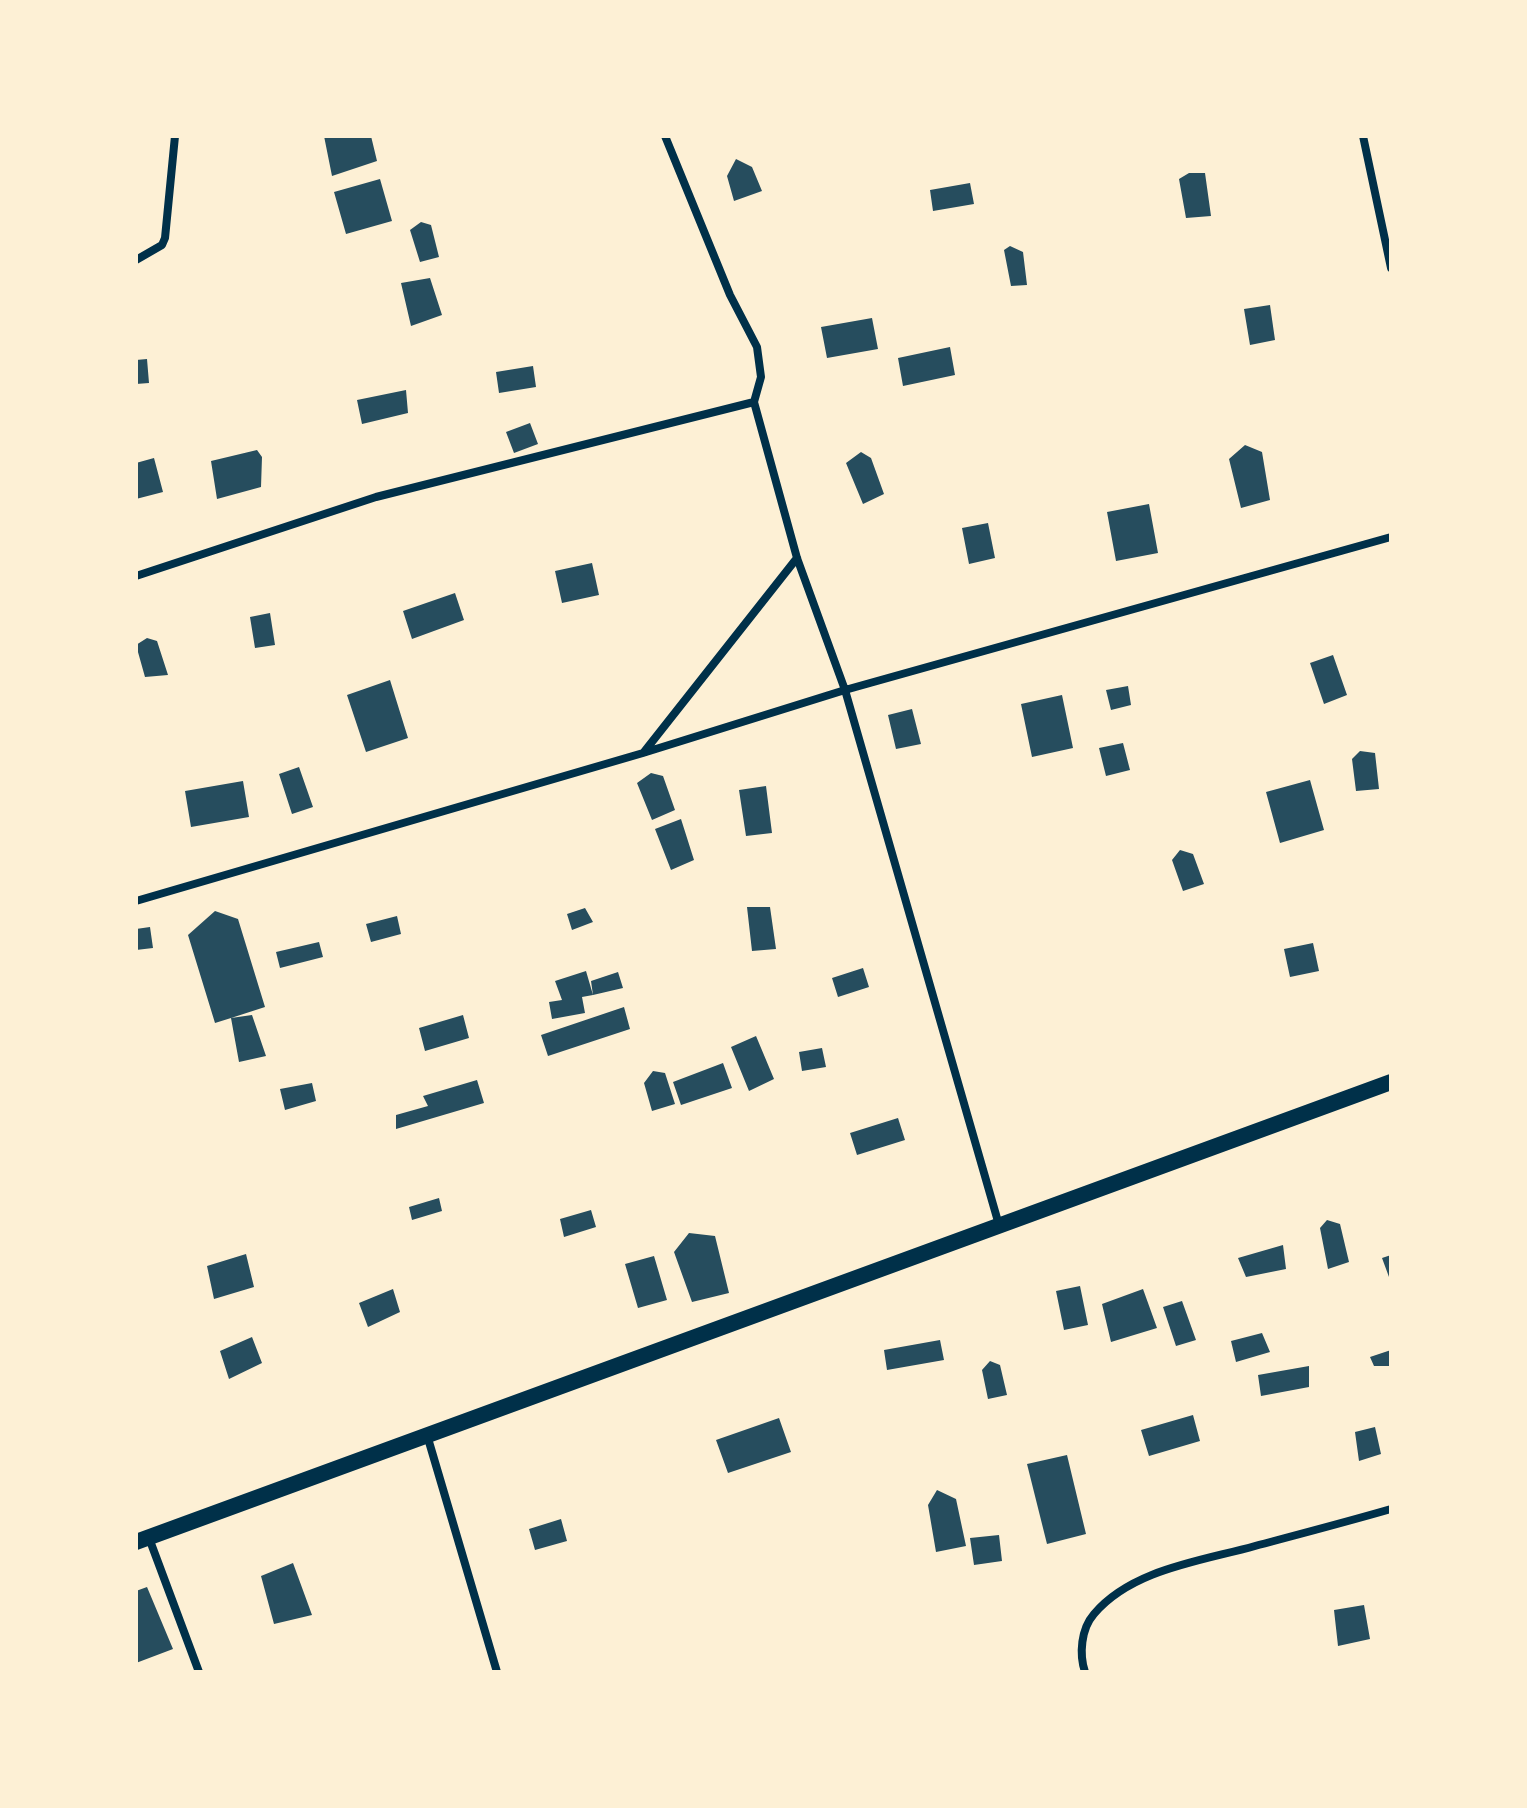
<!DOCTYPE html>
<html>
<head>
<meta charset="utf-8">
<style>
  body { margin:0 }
  #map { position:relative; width:1527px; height:1808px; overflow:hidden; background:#fdf0d5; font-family:"Varela Round",sans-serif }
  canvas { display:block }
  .frame { position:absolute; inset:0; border:138px solid #fdf0d5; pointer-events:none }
</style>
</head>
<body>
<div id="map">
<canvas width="1527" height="1808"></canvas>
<div class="frame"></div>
</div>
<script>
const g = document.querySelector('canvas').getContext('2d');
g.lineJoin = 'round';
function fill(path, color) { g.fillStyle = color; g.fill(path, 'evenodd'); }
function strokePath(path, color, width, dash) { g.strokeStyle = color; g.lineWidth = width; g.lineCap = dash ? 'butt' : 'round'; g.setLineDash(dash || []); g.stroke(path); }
fill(new Path2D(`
  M324 136H371L377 161 332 176Z
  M736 159 752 167 762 191 734 201 727 176Z
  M1189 173H1205L1211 216 1186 218 1179 179Z
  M380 179 392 221 346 234 334 192Z
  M970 183 974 204 933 211 930 190Z
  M421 222 431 225 439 257 420 262 410 230Z
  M1010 246 1023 252 1027 285 1011 286 1004 250Z
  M430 278 442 315 411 326 401 283Z
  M1270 305 1275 340 1250 345 1244 309Z
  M872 318 878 349 827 358 821 327Z
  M950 347 955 375 903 386 898 358Z
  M147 359 149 383 136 384V360Z
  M533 366 536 387 499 393 496 372Z
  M406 390 408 413 362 424 357 400Z
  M530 423 538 444 514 453 506 432Z
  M1245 445 1262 452 1270 500 1241 508 1229 459Z
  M257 450 262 457 261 487 217 499 211 461Z
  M861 452 871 458 884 494 863 504 846 463Z
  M154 458 163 492 136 499V463Z
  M1149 504 1158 553 1116 561 1107 512Z
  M988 523 995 558 969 564 962 528Z
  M592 563 599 595 562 603 555 571Z
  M455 593 464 620 412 639 403 611Z
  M270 613 275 645 255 648 250 617Z
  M147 638 157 641 168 675 145 677 136 645Z
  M1333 655 1347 695 1324 704 1310 663Z
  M390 680 408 738 366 752 347 695Z
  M1128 686 1131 705 1111 710 1106 690Z
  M1062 695 1073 748 1032 757 1021 704Z
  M912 709 921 744 896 749 888 715Z
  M1123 743 1130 770 1106 776 1099 748Z
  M1360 751 1375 753 1379 789 1356 791 1352 759Z
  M299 767 313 807 292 814 279 774Z
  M651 773 663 776 675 810 652 820 637 783Z
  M1310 780 1324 830 1280 843 1266 792Z
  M243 781 249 817 191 827 185 791Z
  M766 786 772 833 746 836 739 790Z
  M681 819 694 860 671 870 655 829Z
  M1180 850 1193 854 1204 884 1183 891 1172 860Z
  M747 907H770L776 949 752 951Z
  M585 908 593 922 572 930 567 914Z
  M215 911 238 919 265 1007 231 1018 252 1015 266 1056 239 1062 231 1018 215 1023 188 935Z
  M397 916 401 934 371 942 366 924Z
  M150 927 153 948 136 950V929Z
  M319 942 323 957 280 968 276 952Z
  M1313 943 1319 971 1290 977 1284 949Z
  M863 968 869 987 838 997 832 978Z
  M586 971 593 995 582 997 585 1013 552 1019 549 1002 562 1000 555 981Z
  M618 972 623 988 593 995 591 981Z
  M624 1007 630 1029 548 1056 541 1035Z
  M463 1015 469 1038 425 1051 419 1028Z
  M756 1036 774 1079 749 1091 731 1047Z
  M822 1048 826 1067 802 1071 799 1052Z
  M723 1063 732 1088 681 1105 673 1082Z
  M653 1071 665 1073 675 1104 652 1111 644 1083Z
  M477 1080 484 1103 396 1129V1115L428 1106 423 1096Z
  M312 1083 316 1101 285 1110 280 1089Z
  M898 1118 905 1140 857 1155 850 1133Z
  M439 1198 442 1211 412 1220 409 1207Z
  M591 1210 596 1227 564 1237 560 1219Z
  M1327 1220 1340 1224 1349 1262 1328 1269 1320 1228Z
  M689 1233 715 1236 729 1293 692 1302 674 1252Z
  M1283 1245 1286 1269 1246 1277 1238 1258Z
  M246 1254 254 1287 214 1299 207 1266Z
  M1391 1255V1277H1389L1382 1258Z
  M654 1256 667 1300 638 1308 625 1264Z
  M1080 1286 1088 1325 1064 1330 1056 1291Z
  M393 1289 400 1312 368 1327 359 1303Z
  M1143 1289 1157 1328 1111 1342 1102 1304Z
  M1182 1301 1196 1340 1176 1346 1163 1307Z
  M1262 1333 1270 1352 1236 1362 1231 1341Z
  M252 1337 262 1363 229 1379 220 1351Z
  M940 1340 944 1360 887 1370 884 1350Z
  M1391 1350V1366H1374L1370 1357Z
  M990 1361 1000 1365 1007 1395 988 1399 982 1370Z
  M1309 1366V1387L1261 1396 1258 1375Z
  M1193 1415 1200 1441 1149 1456 1141 1430Z
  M779 1418 791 1452 728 1473 716 1440Z
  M1375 1427 1381 1454 1359 1461 1355 1432Z
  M1067 1455 1086 1534 1047 1544 1027 1464Z
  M937 1490 956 1499 966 1546 936 1552 928 1505Z
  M561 1519 567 1541 535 1550 529 1529Z
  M999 1535 1002 1561 974 1565 970 1538Z
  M293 1563 312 1615 274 1624 261 1576Z
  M147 1587 173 1649 136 1663V1591Z
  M1364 1605 1370 1639 1338 1646 1334 1610Z`), '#264d5e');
strokePath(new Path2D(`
  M665 136 730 295 757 347 761 377 754 402 797 558 845 690 999 1225
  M1363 136 1391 268
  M136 260 162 245 165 238 175 136
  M136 576 376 497 754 402
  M644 752 797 558
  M136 901 643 753 845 690 1391 537
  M427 1435 497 1672
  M149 1538 199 1672
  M1085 1672C1079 1654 1081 1629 1094 1614 1132 1569 1202 1561 1255 1546 1300 1534 1346 1522 1391 1509`), '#003049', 8);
strokePath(new Path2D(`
  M136 1542 1391 1082`), '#003049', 16);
</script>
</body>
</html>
